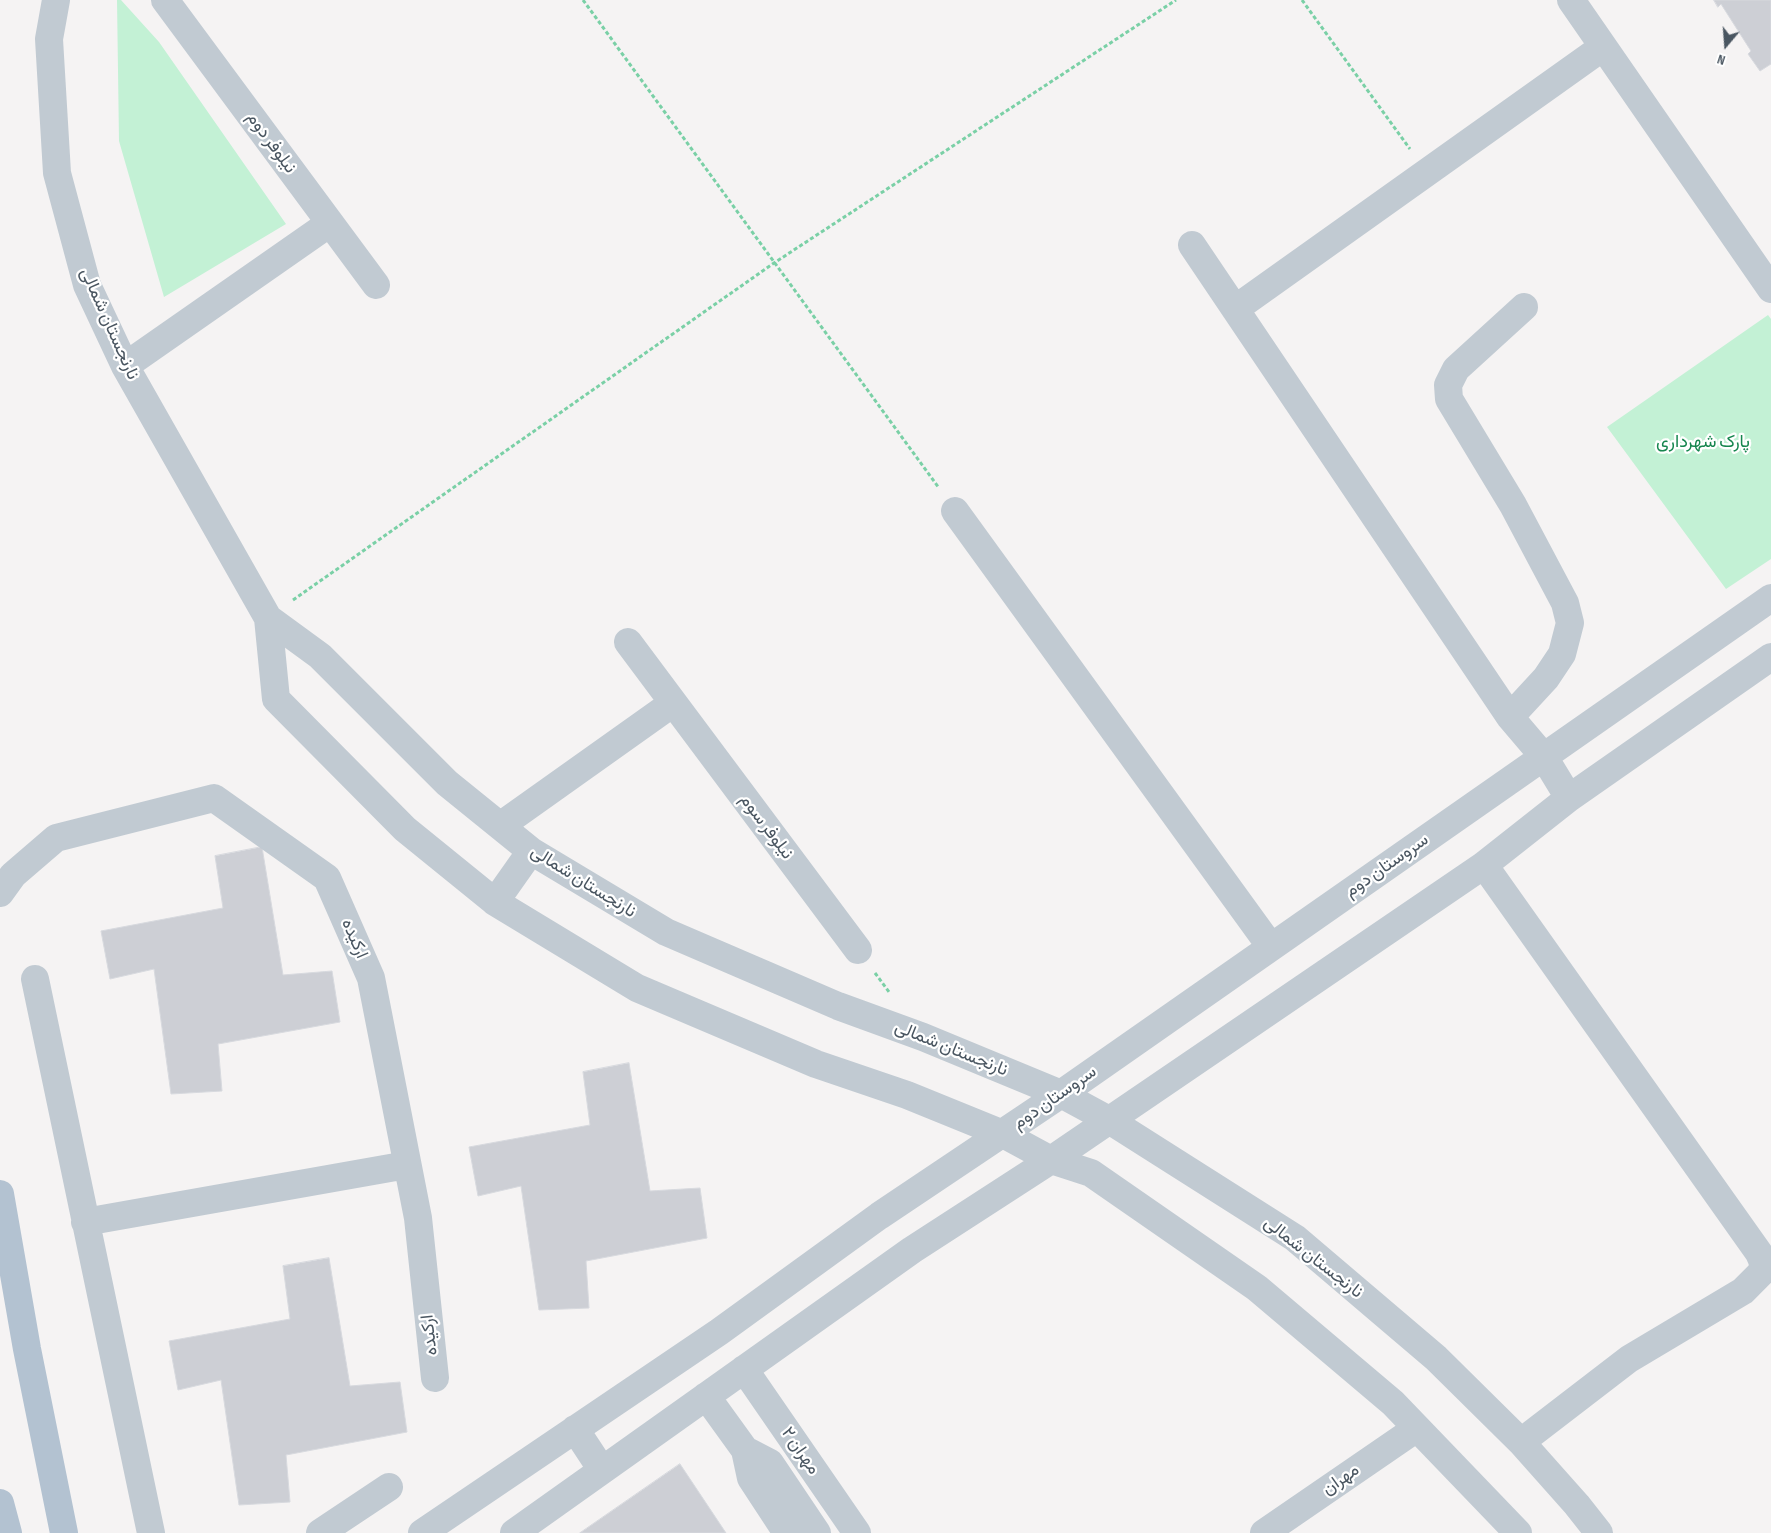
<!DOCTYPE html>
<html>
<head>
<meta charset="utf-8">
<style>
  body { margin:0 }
  #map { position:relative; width:1771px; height:1533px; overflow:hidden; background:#f5f3f3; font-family:"Sofia Sans Condensed",sans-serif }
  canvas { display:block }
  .north { position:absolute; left:1701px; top:20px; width:50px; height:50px; -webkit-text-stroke:4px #fff; paint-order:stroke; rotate:198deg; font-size:14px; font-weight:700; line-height:20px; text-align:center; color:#4a5661 }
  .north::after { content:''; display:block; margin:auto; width:18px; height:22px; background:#4a5661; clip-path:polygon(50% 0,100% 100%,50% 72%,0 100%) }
</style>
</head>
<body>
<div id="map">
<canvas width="1771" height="1533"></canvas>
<div class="north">N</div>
</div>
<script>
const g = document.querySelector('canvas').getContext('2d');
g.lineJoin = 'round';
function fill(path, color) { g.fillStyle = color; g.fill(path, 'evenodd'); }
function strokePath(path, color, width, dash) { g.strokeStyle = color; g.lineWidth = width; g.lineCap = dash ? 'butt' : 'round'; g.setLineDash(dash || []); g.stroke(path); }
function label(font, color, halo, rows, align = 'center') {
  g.font = font + ' "Sofia Sans Condensed",Vazirmatn,sans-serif'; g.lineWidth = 4.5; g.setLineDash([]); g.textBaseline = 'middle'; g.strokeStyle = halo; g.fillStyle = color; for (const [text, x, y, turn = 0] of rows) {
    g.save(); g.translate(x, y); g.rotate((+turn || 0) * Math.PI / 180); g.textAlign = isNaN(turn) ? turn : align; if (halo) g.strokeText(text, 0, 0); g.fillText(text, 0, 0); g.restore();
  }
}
fill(new Path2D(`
  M117 0H121L159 42 286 224 164 297 119 141Z
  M1768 315 1771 319V559L1726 589 1607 427Z`), '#c3f1d5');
const building = new Path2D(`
  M1714 0H1771V64L1760 71 1748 54 1751 51 1721 4 1718 7Z
  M262 847 283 975 332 971 340 1022 218 1044 222 1091 171 1094 154 969 110 979 101 931 223 908 215 856Z
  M629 1063 650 1191 700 1188 707 1238 586 1261 589 1308 539 1310 521 1186 478 1196 469 1147 590 1125 583 1072Z
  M329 1258 350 1386 400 1382 407 1432 286 1455 290 1502 239 1505 221 1380 178 1390 169 1341 290 1319 283 1266Z
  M680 1464 726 1533H580Z`);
fill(building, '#cdcfd5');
strokePath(building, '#d7d9de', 1);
strokePath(new Path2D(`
  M583 0 939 488
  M1302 0 1410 149
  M293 600 774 263 1176 0
  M875 973 889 992`), '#7ad0a6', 3, [4, 2.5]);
strokePath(new Path2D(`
  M56 0 49 39 57 173 87 285 125 366 268 618 276 699 405 829 495 902 637 988 816 1064 907 1095 1003 1134 1051 1160 1091 1173 1257 1288 1393 1403 1518 1533
  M165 0 376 285
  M1571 0 1771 289
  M1192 245 1510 717 1544 757 1569 798
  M1235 309 1603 47
  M125 366 330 223
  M955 511 1271 947
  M268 618 320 656 447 783 531 851 666 932 838 1006 923 1037 1061 1094 1109 1120 1295 1238 1436 1358 1521 1442 1577 1505 1599 1533
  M628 642 858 950
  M1510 717 1546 678 1562 654 1570 623 1565 603 1513 505 1449 399 1448 385 1456 369 1524 307
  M500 826 673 703
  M1484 865 1759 1253 1763 1262 1762 1272 1743 1291 1629 1359 1521 1442
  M0 893 13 875 56 838 214 798 327 878 371 978 418 1218 435 1378
  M495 902 531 851
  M35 979 151 1533
  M85 1222 407 1165
  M744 1369 857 1533
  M706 1396 745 1450 751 1478 787 1533
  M575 1429 602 1470
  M745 1450 770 1463 817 1533
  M320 1533 389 1487
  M422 1533 719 1332 879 1216 1061 1094 1771 598
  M514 1533 912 1250 1051 1160 1484 865 1569 798 1771 657
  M1264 1533 1417 1428`), '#c1cad2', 28);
strokePath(new Path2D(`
  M0 1194 27 1349 64 1533
  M0 1503 8 1533`), '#b3c2d1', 28);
label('18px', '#4a5661', '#fff', [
  ["نیلوفر دوم",271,143,54],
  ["نارنجستان شمالی",109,324,66],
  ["نیلوفر سوم",766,827,53],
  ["سروستان دوم",1387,866,-35],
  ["نارنجستان شمالی",583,882,32],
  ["ارکیده",354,939,67],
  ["نارنجستان شمالی",951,1049,22],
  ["سروستان دوم",1055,1098,-35],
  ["نارنجستان شمالی",1313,1258,38],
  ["ارکیده",430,1335,-96],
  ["مهران ۲",800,1451,55],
  ["مهران",1341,1480,-35]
]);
label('18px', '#17864f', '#fff', [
  ["پارک شهرداری",1703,442]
]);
</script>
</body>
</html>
